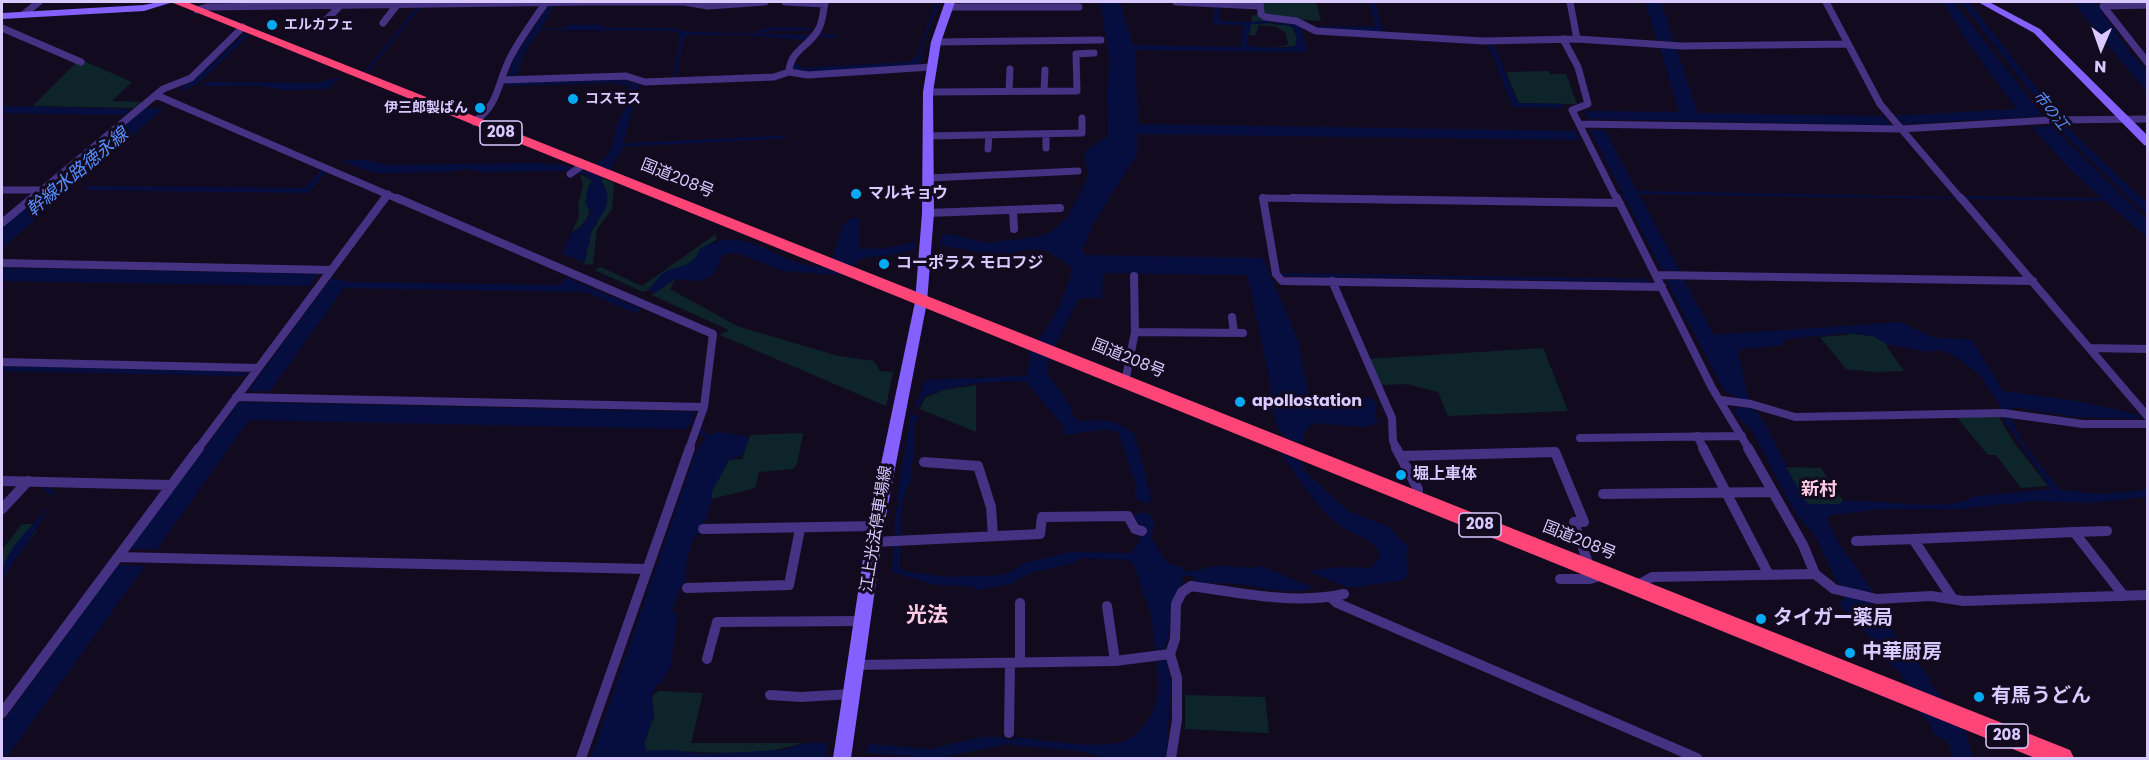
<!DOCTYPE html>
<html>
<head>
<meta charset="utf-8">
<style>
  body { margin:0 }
  #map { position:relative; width:2149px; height:760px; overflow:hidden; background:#120b20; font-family:Poppins,sans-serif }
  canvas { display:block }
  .frame { position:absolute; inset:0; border:3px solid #dac9ff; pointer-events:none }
  .north { position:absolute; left:2071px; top:18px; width:60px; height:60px; -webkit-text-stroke:4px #120b20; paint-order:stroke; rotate:182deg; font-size:16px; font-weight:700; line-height:24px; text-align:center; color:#dac9ff }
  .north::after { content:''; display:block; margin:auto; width:21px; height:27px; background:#dac9ff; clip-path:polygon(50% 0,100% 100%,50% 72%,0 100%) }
</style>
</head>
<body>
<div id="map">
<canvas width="2149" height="760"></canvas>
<div class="frame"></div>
<div class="north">N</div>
</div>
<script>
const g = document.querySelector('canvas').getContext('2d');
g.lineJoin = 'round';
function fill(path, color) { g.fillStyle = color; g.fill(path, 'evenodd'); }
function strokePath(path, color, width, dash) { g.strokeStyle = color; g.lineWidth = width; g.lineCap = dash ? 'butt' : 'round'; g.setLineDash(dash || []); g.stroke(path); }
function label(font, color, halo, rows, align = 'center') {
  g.font = font + ' Poppins,"Noto Sans JP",sans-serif'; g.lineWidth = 6; g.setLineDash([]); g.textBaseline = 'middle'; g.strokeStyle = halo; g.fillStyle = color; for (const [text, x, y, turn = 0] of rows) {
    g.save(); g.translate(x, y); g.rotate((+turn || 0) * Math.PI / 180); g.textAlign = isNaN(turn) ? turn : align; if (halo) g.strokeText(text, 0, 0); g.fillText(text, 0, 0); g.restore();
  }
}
fill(new Path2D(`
  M1263 2H1316L1321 21 1271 17 1264 12Z
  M1258 14C1264 26 1279 25 1291 25L1297 39 1295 46 1274 48 1288 45 1286 33 1277 27 1259 25 1256 35H1249L1252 16Z
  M84 61 132 82 112 101 143 102 134 108 33 106 76 63Z
  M1548 71 1550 74H1566L1577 104 1519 103 1506 72Z
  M580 174 593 181C591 201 593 222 572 232L579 217 578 205 583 185Z
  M602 178 614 183 612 209 597 229 593 264 587 265 583 262 586 259 589 233 597 224 606 189 601 181Z
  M716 234V240L700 249C692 272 676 263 661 275 655 281 653 289 643 292L595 270 601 267 642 286Z
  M675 279 670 289 737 326 838 356 874 361 880 371 893 372 886 406 720 335 729 330 652 295Z
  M1847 333 1873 336 1887 344V347L1904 371 1877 372 1846 369 1820 337 1848 335Z
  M1543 348 1568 411 1448 416 1438 392 1407 384 1382 385 1368 359Z
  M976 385V432L920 409 925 398 944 390Z
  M1955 415 1998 416 2015 444 2048 486 2021 488 1996 455H1988Z
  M803 433 797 464 793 469 759 472 755 488 712 499 711 492 729 460 742 459 750 435Z
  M1786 467 1821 468 1843 501 1840 504H1809L1803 498Z
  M22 524H33L36 532 2 571V550Z
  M659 691 703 693 691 743H802C753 760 698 749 647 751L644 744 654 716 652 696Z
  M1185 695 1265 697 1269 733 1185 729Z`), '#0d252a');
fill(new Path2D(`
  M936 2H940L924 42 920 65 813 72 794 69 792 65 796 63 803 68 908 62 917 57Z
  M1100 2H1120L1133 45 1241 47 1243 25 1212 24 1216 5 1220 2 1219 18 1222 21 1251 22 1247 43 1250 47 1289 48 1295 46 1297 39 1293 27 1267 22 1301 25 1307 52 1135 50 1138 124 1575 131 1579 140 1137 134V154L1093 224 1082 251 1085 255 1263 258 1299 343 1309 399 1312 401 1369 398 1377 404 1375 416 1379 422 1366 427 1312 423 1303 434 1304 444 1282 436 1283 432 1279 430C1269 408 1273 396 1269 375 1261 343 1256 308 1247 275L1103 273 1102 298H1084L1078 300 1049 358 1047 373 1071 407 1070 418 1075 422C1101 418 1112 419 1134 433L1151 496 1149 504 1138 500 1134 495 1137 487 1118 432C1106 426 1080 434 1066 435L1061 423 1026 382C992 380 955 384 923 397L919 407 915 406 926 380 1026 376 1030 361 1029 350C1052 327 1064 299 1073 268L1046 250 1030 249 1013 253 980 252 940 245 942 235 951 234 986 243 1036 237 1051 232 1067 218 1084 186 1088 174 1084 155 1086 150 1108 136 1107 92 1110 60Z
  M1369 2H1375L1383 31 1381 32 1317 28 1310 26 1376 27Z
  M1645 2H1661L1674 42 1658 41Z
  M1943 2H1954L2043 116 1903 124 1896 116 2017 109 1968 43Z
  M2075 2H2095L2131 53 2147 70V92L2080 11Z
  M548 6H554L541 29 567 28 570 22 571 25H602L603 28H675L688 32 811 35 805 40 743 35H689L684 37 676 76H673L680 35 676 31 540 30 523 55 517 75 508 76 514 59Z
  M244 34 248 36 199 83 182 91 179 89 194 80Z
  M1491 44 1494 45 1518 103 1561 104 1565 108 1513 107 1488 45Z
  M1660 48H1676L1698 113 1883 116 1890 125 1588 119 1584 111 1679 112Z
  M340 77 328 89 286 90 262 86H205L203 84 210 82 317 83Z
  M624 80 639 85 623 144 625 145 611 168 601 181C620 210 592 216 590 241 589 248 585 251 586 259L583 262 562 253 572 232 581 228 591 213 585 203 588 187 592 181 586 175 564 171 482 172 468 169 449 172 375 173 341 161 364 160 392 165 530 163 565 165 581 172 586 171 606 157 613 146 617 124 627 105 630 86 613 83 507 86 508 83Z
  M2 106 131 109 124 115 2 113Z
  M145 108 163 109 2 248V228Z
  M2051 126 2147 220V237L2105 201 1967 199 1964 196 2102 198 2070 169 2032 127Z
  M1590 130H1605L1637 191 1954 197 1956 199 1639 194 1680 271 1662 270Z
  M321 170 326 172 308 193 84 190 89 186 305 188Z
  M852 218 860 219 859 249 887 248 915 242V249L891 255 862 258 841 275 784 271 737 253 723 254 713 276 696 281 675 279 655 293 648 290C653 286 657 279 661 275 676 263 692 271 700 249 750 221 772 265 822 267L833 257 843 225Z
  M2 268 318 274 309 286 2 281Z
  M1282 273 1649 279 1650 282 1284 276Z
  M565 277 641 309 636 313 585 292 344 288 270 391H248L331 278 350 282 561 285Z
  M1666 280H1684L1714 335 1901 322 1932 337 1972 340 2003 391 2077 401 2140 415 2141 419 2077 417 2014 407 2008 411 2003 410 1980 375 1955 356 1941 350 1929 352 1887 344 1873 336 1847 333 1786 339 1782 345 1742 349 1738 353 1751 408 1760 415 1785 462 1786 467 1803 498 1809 504H1840L1843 501C1877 499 1948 514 1975 496L2051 489 2003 418H2011L2023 443 2060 490 2101 494 2147 490V497L2088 503 2036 501 1958 509H1883L1830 515 1827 519 1838 542 1873 591 1869 594 1871 605 1929 677V682L1943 699 1957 724 1965 730 1973 758H1953L1948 741 1935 735 1928 721 1914 707 1908 684 1898 671 1888 663 1869 636 1847 616 1840 604 1844 598 1843 587 1837 582 1816 537 1796 514 1750 427 1740 420 1734 409 1743 407 1739 399 1724 390Z
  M2 366 246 372 243 376 2 371Z
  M239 402 694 412 687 429 249 420 157 549H130Z
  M911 414 920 418 914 423V449L910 483 902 501 900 568 908 572 949 577 1004 575 1025 563 1071 552 1130 553 1136 547 1144 529 1136 520 1134 513 1140 514 1141 512 1150 515 1154 521 1152 539 1167 563 1184 568C1185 586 1175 590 1172 605 1169 620 1172 634 1164 648L1155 651 1152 618 1134 565 1128 560 1082 558 1074 563 1030 573 1011 584 979 590 970 586 936 585 892 572 896 509 899 503 897 499Z
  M716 432 746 436 749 439 742 455 729 460 712 492V499L704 525 693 540 686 562 685 582 680 588 672 611 677 616 671 666 661 683 655 686 652 696 654 716 644 744 647 751 671 750 703 754 782 750 808 743H827L825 758H591L695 454 706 437Z
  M1280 452 1303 463 1305 472 1348 511 1389 527 1408 547 1406 561 1409 570 1404 580 1349 588 1309 571 1340 567 1371 568 1380 557C1377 539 1355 536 1342 527 1316 508 1299 478 1280 452Z
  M50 503C42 525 16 557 2 579 1 548 35 528 50 503Z
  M118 565 145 566 6 758H2V723Z
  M1217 566 1252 568 1261 566 1314 588C1284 597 1256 584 1226 583 1214 583 1206 584 1193 581L1194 571Z
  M1167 660 1171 684 1166 758H1108L1079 751 1015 745V737C1043 740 1100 750 1125 741 1138 736 1150 719 1155 707 1160 694 1158 675 1157 661Z
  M982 737H1003L1004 745 937 758 866 753 868 744 930 749Z`), '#050e3e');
strokePath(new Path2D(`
  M1251 23 1267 22
  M759 32 772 29H809
  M819 35 835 37
  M367 71 419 7
  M625 145 784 137`), '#050e3e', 3);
strokePath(new Path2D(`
  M1068 413 1079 424
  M688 420H691L708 439`), '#050e3e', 4);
strokePath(new Path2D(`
  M44 486 52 493
  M1182 573 1198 574
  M1000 741 1019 743`), '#050e3e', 4.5);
fill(new Path2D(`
  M1961 2H1969L2067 127 2148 204V213L2144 212 2061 131Z`), '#050e3e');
strokePath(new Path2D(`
  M785 2 825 4
  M825 2C823 11 823 22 818 30 809 47 790 50 789 72L808 75 931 67
  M1176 2 1260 6
  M1260 2 1261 14 1265 17 1296 21 1316 31 1483 41 1577 39 1682 46 1848 44
  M1570 2 1577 39
  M1826 2 1880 104 1962 200
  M2148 5 2103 6 2148 63
  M948 7H1079
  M197 10 208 7 585 2H684L708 6 765 2
  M24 14 39 2
  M323 23 341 5
  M383 23 397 5
  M2 28 81 62
  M1563 39 1578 67 1588 104 1572 110 1617 200
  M936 42 1101 40
  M502 80 626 76 645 82 774 77 789 72
  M1009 91 1010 69
  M1044 91 1045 70
  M928 92 1077 91 1076 54 1094 53
  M156 95 400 200
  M474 122C500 104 497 83 510 58 520 38 534 20 546 2
  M1580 124 1901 129 2051 120 2148 119
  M1046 134V148
  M928 136 1082 133V118
  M988 149 989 135
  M570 174 583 165
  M929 178 1078 171
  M2 190H41
  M30 200 163 89 191 78 243 27
  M384 200 388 194
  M1263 200V198L1399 200`), '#453283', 7);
strokePath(new Path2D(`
  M397 198 713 334 704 407 689 449
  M1263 198 1276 274 1282 281 1662 287
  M1292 198 1619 203
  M1617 198 1712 388 1749 449
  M1961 198 2148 417
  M1013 210 1014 229
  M928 213 1060 208
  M2 223 32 198
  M2 263 330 270
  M1656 275 2033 281
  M1332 281 1392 418 1393 441 1397 449
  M1232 317 1234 333
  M1135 332 1243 333
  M2090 348 2148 349
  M2 362 258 368
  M1125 382 1135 332 1134 276
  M236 397 704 407
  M1721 400 1751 404 1795 417 2003 413 2083 424H2148
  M1697 436 1704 449
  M1580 438 1742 436
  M198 449 385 198`), '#453283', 8);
strokePath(new Path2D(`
  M1396 448 1418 489 1417 500
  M1703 448 1769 575
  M1748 448 1803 545 1815 574 1834 589 1877 599 1931 596 1964 601 2148 595
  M1401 456 1555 452 1584 522H1574L1587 560 1582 566
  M924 462 978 466 991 507 993 536
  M2 481 171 485
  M1603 494 1773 492
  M2 509 28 481
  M703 529 876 526
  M2074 532 2107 531
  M1856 541 1913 539
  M874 542 1040 534 1042 517 1128 516 1135 529 1142 531
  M118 557 647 569
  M1560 579H1590L1603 575
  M1635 587 1652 577 1815 574
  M687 588 789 585 800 529
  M1330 597 1337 603 1697 758
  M1953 599 1913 539 2074 532 2124 596
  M1020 603V662
  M1107 606 1115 661
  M707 659 717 622 862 621
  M856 665 1115 661 1170 654
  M770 695 801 697 852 694
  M2 713 199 448
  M1009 733 1010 663
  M581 758 690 448
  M1171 758 1177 720V678L1170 654 1175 639 1176 604 1182 592 1191 586C1241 593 1294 605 1344 594`), '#453283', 10);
fill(new Path2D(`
  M159 2H173L144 11 2 19V13L144 5Z
  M945 2H955L941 42 933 92 934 213 927 302 884 526 851 758H833L868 526 915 302 922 213 923 92 931 42Z
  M1978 2H1989L2040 29 2148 136V146L2144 145 2034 33Z`), '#8460ff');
fill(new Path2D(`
  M171 2H187L2070 750 2074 758H2035Z`), '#ff4478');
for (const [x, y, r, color] of [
  [272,25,6,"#00abf4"],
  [573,99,6,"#00abf4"],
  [480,108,6,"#00abf4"],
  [856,194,6,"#00abf4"],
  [884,264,6,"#00abf4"],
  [1240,402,6,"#00abf4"],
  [1401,475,6,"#00abf4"],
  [1761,619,6,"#00abf4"],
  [1850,653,6,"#00abf4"],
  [1979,697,6,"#00abf4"]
]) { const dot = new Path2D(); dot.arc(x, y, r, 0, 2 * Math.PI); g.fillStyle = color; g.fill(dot); strokePath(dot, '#120b20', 2); }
label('bold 14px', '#dac9ff', '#120b20', [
  ["エルカフェ",284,25],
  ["コスモス",585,99],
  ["伊三郎製ぱん",468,108,"right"]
], 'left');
label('italic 15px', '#5790ff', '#120b20', [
  ["市の江",2050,111,51]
]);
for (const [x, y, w] of [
  [501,133,42],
  [1480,525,42],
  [2007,736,42]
]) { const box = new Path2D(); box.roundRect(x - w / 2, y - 12, w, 24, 4.5); g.fillStyle = '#120b20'; g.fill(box); strokePath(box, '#dac9ff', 1.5); }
label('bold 15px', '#dac9ff', null, [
  ["208",501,133],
  ["208",1480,525],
  ["208",2007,736]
]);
label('16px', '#dac9ff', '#120b20', [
  ["国道208号",677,179,22],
  ["国道208号",1128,359,22],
  ["江上光法停車場線",877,529,-81],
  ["国道208号",1579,541,22]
]);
label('bold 16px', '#dac9ff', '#120b20', [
  ["マルキョウ",868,194],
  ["コーポラス モロフジ",896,264],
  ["apollostation",1252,402],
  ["堀上車体",1413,475]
], 'left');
label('italic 18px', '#5790ff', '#120b20', [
  ["幹線水路徳永線",78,173,-40]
]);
label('bold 18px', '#ffcbe2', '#120b20', [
  ["新村",1819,490]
]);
label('bold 20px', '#dac9ff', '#120b20', [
  ["タイガー薬局",1773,619],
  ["中華厨房",1862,653],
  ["有馬うどん",1991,697]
], 'left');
label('bold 21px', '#ffcbe2', '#120b20', [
  ["光法",927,617]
]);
</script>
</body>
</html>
